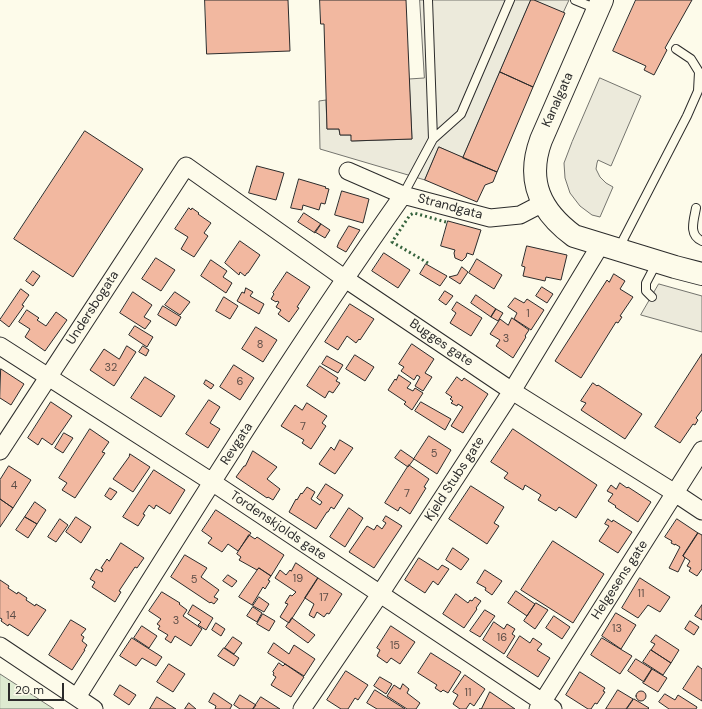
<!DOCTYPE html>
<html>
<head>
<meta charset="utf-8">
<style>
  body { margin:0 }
  #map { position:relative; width:702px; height:709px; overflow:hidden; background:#fdfbea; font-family:"DM Sans",sans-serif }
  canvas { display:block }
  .scale { position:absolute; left:8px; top:683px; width:56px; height:18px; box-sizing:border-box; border:2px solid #2b2b2b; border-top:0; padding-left:5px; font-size:12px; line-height:14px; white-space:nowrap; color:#2b2b2b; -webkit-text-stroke:3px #fdfbea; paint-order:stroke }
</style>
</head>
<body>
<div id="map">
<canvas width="702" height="709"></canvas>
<div class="scale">20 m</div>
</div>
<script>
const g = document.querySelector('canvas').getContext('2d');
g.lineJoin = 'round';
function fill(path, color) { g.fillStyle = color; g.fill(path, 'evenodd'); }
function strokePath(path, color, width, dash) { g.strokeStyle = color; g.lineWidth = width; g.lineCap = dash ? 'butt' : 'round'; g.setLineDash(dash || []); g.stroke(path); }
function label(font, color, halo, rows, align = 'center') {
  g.font = font + ' "DM Sans",sans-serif'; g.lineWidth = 3; g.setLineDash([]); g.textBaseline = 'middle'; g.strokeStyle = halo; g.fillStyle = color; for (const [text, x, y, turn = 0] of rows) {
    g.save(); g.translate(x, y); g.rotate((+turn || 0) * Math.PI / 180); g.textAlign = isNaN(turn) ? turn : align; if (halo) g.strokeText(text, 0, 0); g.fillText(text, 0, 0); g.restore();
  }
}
const green = new Path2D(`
  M0 674 54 709H0Z`);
fill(green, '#deebd1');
strokePath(green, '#74746e', 1);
const parking = new Path2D(`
  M420 0H531L463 158 439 147 425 180 320 149 319 101 326 100 327 129H339L340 135H351L352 141 412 139 409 79 424 78Z
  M534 0H569L563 13Z
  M600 78 641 96 611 166 598 160 597 163 596 169 600 177 606 183 613 187 600 217 592 215 580 206 570 193 565 178 564 163 572 142Z
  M659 284 702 296V332L641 315Z`);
fill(parking, '#eceadb');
strokePath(parking, '#74746e', 1);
const building = new Path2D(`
  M205 0H288L290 51 207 54Z
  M320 0H406L412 139 351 141V135H340L339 129H327L324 24H321Z
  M531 0H534L565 13 533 87 500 72Z
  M636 0H692L665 48 667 50 654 75 644 70 646 66 613 51Z
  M500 72 533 87 497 172 463 158Z
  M85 131 143 169 73 277 14 239Z
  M439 147 497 172 493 182 485 185 477 202 425 180Z
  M257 166 284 173 276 200 249 193Z
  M299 179 326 187 325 188 329 189 325 204 321 203 319 210 303 205 302 210 291 208Z
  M342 191 369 199 363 223 335 215Z
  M189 208 191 210 192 208 199 213 198 214 211 223 204 233 208 236 194 257 181 249 188 237 175 229Z
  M304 213 321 224 315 233 298 222Z
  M448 221 481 230 473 255 467 253 466 257 462 261 455 258 454 253 455 250 441 246Z
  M321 224 330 230 325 238 315 232Z
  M349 226 360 230 346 252 337 247 339 242Z
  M240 241 260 255 248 273H247L245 276 240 272 239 275 225 263Z
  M527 246 567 255 561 280 546 277 545 281 523 276 525 267 522 266Z
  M384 253 410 270 398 288 372 271Z
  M156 258 175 270 161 291 142 279Z
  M477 259 502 275 494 289 469 273Z
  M211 260 227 271 223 277 232 283 226 293 201 276Z
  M426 264 447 276 440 286 420 274Z
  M462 267 468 272 460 284 449 277 457 275Z
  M33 271 40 276 33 286 26 281Z
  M287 272 310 287 297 307 299 308 289 322 278 314 281 310 276 307 279 302 277 301 276 302 271 299 274 294 273 293Z
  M614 274 625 281 620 289 633 297 620 316 622 317 618 323 616 322 581 378 555 361 607 280 609 282Z
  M542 287 553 294 547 303 536 296Z
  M246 288 253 292 250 296 264 304 259 314 237 301 242 292 244 293Z
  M21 289 29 295 22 305 24 306 9 327 0 320Z
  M445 291 453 296 446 305 439 300Z
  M133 292 152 305 144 317 151 321 145 329 120 313Z
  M175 292 190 302 180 315 165 305Z
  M476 295 496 309 491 317 471 303Z
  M224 297 238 306 230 319 216 311Z
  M515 298 524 303 527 299 544 310 531 330 514 319 517 313 508 307Z
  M457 302 482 318 471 336 450 323 456 313 452 310Z
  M350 304 374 319 360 340 359 339 356 343 347 336 338 350 325 342Z
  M163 306 181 317 176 326 158 315Z
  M496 309 503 313 498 321 491 317Z
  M27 310 39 318 37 320 46 326 56 312 67 320 45 351 25 337 30 329 19 322Z
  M512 318 529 330 525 336 526 337 513 358 496 346 500 340 490 334 500 319 508 325Z
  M135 326 153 337 147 347 129 335Z
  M256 327 277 340 263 362 242 349Z
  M412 344 434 359 425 373 432 377 423 391 415 386 420 377 417 375 414 380 401 371 404 367 399 364Z
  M127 346 136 352 114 386 90 370 104 349 119 359Z
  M143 346 149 350 146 356 139 352Z
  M702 354V410L696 418 698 420 695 425 693 424 680 443 655 427Z
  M355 355 374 367 365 381 346 369Z
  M327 356 343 365 338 373 322 364Z
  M234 365 254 378 240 400 220 387Z
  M320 366 338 378 336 381 340 383 333 393 329 391 325 398 307 386Z
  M1 369 24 384 11 405 0 398Z
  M399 375 411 383 407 388 413 391 415 388 423 393 412 410 404 404 406 402 388 390 395 379 396 380Z
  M145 377 175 396 161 417 131 398Z
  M457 377 462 381 464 378 488 394 463 433 451 426 463 407 458 404 457 406 451 403 453 401 450 399 452 397 446 393Z
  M206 380 214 385 211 389 204 384Z
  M593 383 597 386 598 385 642 414 625 439 581 410 586 403 581 401Z
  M209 400 220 407 210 423 220 429 208 448 186 434Z
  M51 402 72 416 52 445 42 438 38 445 28 438Z
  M421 402 451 419 445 430 415 411Z
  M307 403 327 416 322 423 326 426 311 449 302 443 304 440 281 426 295 405 302 410Z
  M90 429 109 442 102 452 105 453 75 498 62 490 67 483 59 478Z
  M513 429 597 485 576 518 559 507 556 511 538 500 541 495 525 485 523 490 504 478 508 473 491 462Z
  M64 433 73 438 63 453 55 448Z
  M429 436 451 450 437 474 414 459Z
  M340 440 353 448 335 474 319 464 331 447 334 450Z
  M401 450 414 459 408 467 395 458Z
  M253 451 277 467 267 479 280 489 273 500 268 497 267 498 236 477 244 466H245Z
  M130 454 150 467 133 492 113 479 129 457Z
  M409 465 429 479 424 487 426 488 410 514 400 507 398 511 385 503Z
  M9 466 31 480 13 508 0 499V480Z
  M154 470 185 490 170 514 156 505 154 509 149 505 143 514 145 515 138 526 123 517Z
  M620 483 627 488 628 487 651 502 638 522 615 507 616 506 608 501 613 494 607 491 611 485 616 489Z
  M326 484 343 495 334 509 331 507 328 512H327L316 529 289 512 296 499 297 500 301 493 302 494 307 487 315 492 311 499 320 505 322 502 317 498Z
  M471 486 504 507 494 523 499 526 487 544 449 519Z
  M110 488 117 492 111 500 105 496Z
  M0 499 13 508 0 527Z
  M35 502 46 510 37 524 25 517Z
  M349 508 363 518 345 547 330 537Z
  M216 510 251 533 238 551 228 544 222 552 208 543 212 538 202 531Z
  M386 516 402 526 374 568 349 552 367 526 374 530 377 525 382 529 386 523 383 521Z
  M25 517 37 524 28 538 16 530Z
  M76 517 91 527 81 543 66 532Z
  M60 519 68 525 56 542 48 537Z
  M608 519 612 522 613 520 632 532 618 553 599 541 609 526 605 524Z
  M677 519 698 533 683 556 685 558 678 572 669 568 680 547 675 544V545L671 543 672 541 665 537Z
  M698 533 702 535V569L697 576 689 571 691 568 687 566 690 561 683 556Z
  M249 535 255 539 257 537 284 555 271 576 259 568 257 570 239 560 241 557 237 554Z
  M553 541 604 574 573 623 521 590Z
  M121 543 144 558 137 568 135 567 119 591 121 592 115 602 92 587 95 582 90 579 96 569 102 572 103 569 101 568 107 559 109 561Z
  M453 548 469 559 461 570 446 560Z
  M185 555 207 568 201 577 219 590 214 597 218 599 214 604 211 602 210 603 171 577Z
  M419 558 438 570 442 565 449 569 438 585 433 581 425 593 405 580Z
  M296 563 318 578 289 623 280 617 288 604 285 603 290 595 292 596 296 592 275 578 280 570 286 575 290 570 291 571Z
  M259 568 271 576 268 580 270 581 265 589 263 587 252 605 239 597Z
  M485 570 502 581 492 595 485 590 486 588 477 583Z
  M228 575 237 581 232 587 223 581Z
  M318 578 342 594 329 614 327 613 324 617 317 612 314 618 309 615 314 604 305 598Z
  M640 578 670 597 660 612 648 605 638 618 622 608Z
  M0 580 9 586 8 588 17 594 18 592 27 598 26 600 35 606 36 604 46 610 28 636 9 624 8 626 1 621 2 619 0 618Z
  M516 591 535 604 527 616 508 603Z
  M162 592 180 603 179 604 187 610 183 616 202 629 191 646 175 636 171 643 165 639 168 635 158 629 160 626 157 624 161 619 149 611Z
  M456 594 468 603 470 600 472 601 475 597 481 601 476 608 477 609 464 628 443 614Z
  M259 597 269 604 264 612 253 606Z
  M536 603 548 610 535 629 524 621Z
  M193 605 213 618 206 630 198 625 201 622 188 614Z
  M702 605V620L695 616Z
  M253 607 262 613 257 622 247 616Z
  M485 610 495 616 480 637 470 631Z
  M616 613 636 625 621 649 602 636Z
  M263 614 275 621 269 631 257 624Z
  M554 616 570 627 562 639 546 628Z
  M292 618 315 635 308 643 286 627Z
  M71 620 86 629 81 635 84 637 82 641 87 645 84 650H85L72 670 49 655Z
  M690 621 699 627 694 635 685 629Z
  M494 622 504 629 507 624 515 629 512 634 515 636 504 654 483 640Z
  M216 623 225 629 221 636 212 630Z
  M142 626 157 636 149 648 134 638Z
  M391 626 415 642 400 664 391 658 387 663 377 656 380 650 377 648Z
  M656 635 679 650 671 663 651 650 655 644 651 642Z
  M520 636 530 643 533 638 542 644 537 650 550 658 538 677 507 657Z
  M233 637 242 643 234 654 225 648Z
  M132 638 162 657 156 666 142 658 136 666 120 656Z
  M602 638 632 656 620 674 591 655Z
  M274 643 289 654 294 645 315 659 304 676 268 653Z
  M224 648 239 658 234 666 218 656Z
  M651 650 671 663 663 675 643 662Z
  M431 653 461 672 448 693 443 690 441 692 435 688 437 685 418 673Z
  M636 659 652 669 644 682 628 671Z
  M279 663 283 666 285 664 304 677 291 697 271 685 276 677 273 675 274 673 273 672Z
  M169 664 185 674 173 692 157 682Z
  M698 666 702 669V701L683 689Z
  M652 669 667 678 658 692 643 683Z
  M346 671 368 685 358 700 355 698 348 709H341L327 700Z
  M580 672 605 688 603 691 605 692 597 704 595 703 591 709H588L566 695Z
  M465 675 485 689 474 706 470 703 466 709H460L453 704 458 695 453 692Z
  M380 677 392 684 386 694 374 686Z
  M403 684 409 689 407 693 420 703 416 709H407L387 696 394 685 400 689Z
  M120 685 136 695 129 705 114 695Z
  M375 690 405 709H377L367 703Z
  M618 690 633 699 626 709H606Z
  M636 696a5 5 0 1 1 10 0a5 5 0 1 1-10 0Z
  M490 692 515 709H479H481Z
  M214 693 232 705 230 709H215L216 706 209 702Z
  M665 694 675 700 678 695 697 707 696 709H669L659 702Z
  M240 695 256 705 253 709H240L234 705Z
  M157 697 176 709H150Z
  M261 697 280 709H253Z
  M634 699 649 708 648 709H627Z
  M189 703 196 709H185Z`);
fill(building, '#f2b8a0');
strokePath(building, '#2b2b2b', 1);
const service = new Path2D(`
  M575 0 597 9
  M433 139 461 114 510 0
  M403 195 433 139 428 0
  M696 208C694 220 688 235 702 241
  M619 249 624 238 687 116 698 91 699 72 691 59 676 49
  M652 297 646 291V283L657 262`);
const minor = new Path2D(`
  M348 171 403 195 490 218 520 215 543 203
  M0 346 212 482 553 709
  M0 451 186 166 344 278 512 391 675 493 702 511
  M0 646 94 709
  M77 697C183 528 288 358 403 195
  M302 709 380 594 512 391 601 244
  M538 709 702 450`);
const secondary = new Path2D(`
  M602 0 541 140C526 181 540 211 574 236L675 267 702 274`);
strokePath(service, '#2b2b2b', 10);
strokePath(minor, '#2b2b2b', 19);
strokePath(secondary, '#2b2b2b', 24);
strokePath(service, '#fdfbea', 8);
strokePath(minor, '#fdfbea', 17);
strokePath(secondary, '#fdfbea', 22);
strokePath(new Path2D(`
  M428 263 392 242 410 215 414 213 446 222`), '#34623c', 3, [2, 3]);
label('11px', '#5d4e48', null, [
  ["1",528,314],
  ["3",506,339],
  ["8",260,345],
  ["32",111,368],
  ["6",240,382],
  ["7",303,427],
  ["5",434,454],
  ["4",14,486],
  ["7",407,494],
  ["19",298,579],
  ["5",194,580],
  ["11",641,594],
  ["17",324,598],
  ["14",11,616],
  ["3",176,621],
  ["13",617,629],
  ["16",502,638],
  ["15",395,646],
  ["11",468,693]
]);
label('13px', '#2b2b2b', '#fdfbea', [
  ["Kanalgata",558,100,-66],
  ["Strandgata",450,207,15],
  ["Undersbogata",93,308,-57],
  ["Bugges gate",441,343,34],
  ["Revgata",237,444,-57],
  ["Kjeld Stubs gate",455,479,-57],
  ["Tordenskjolds gate",278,526,34],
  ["Helgesens gate",620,580,-57]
]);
</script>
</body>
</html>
